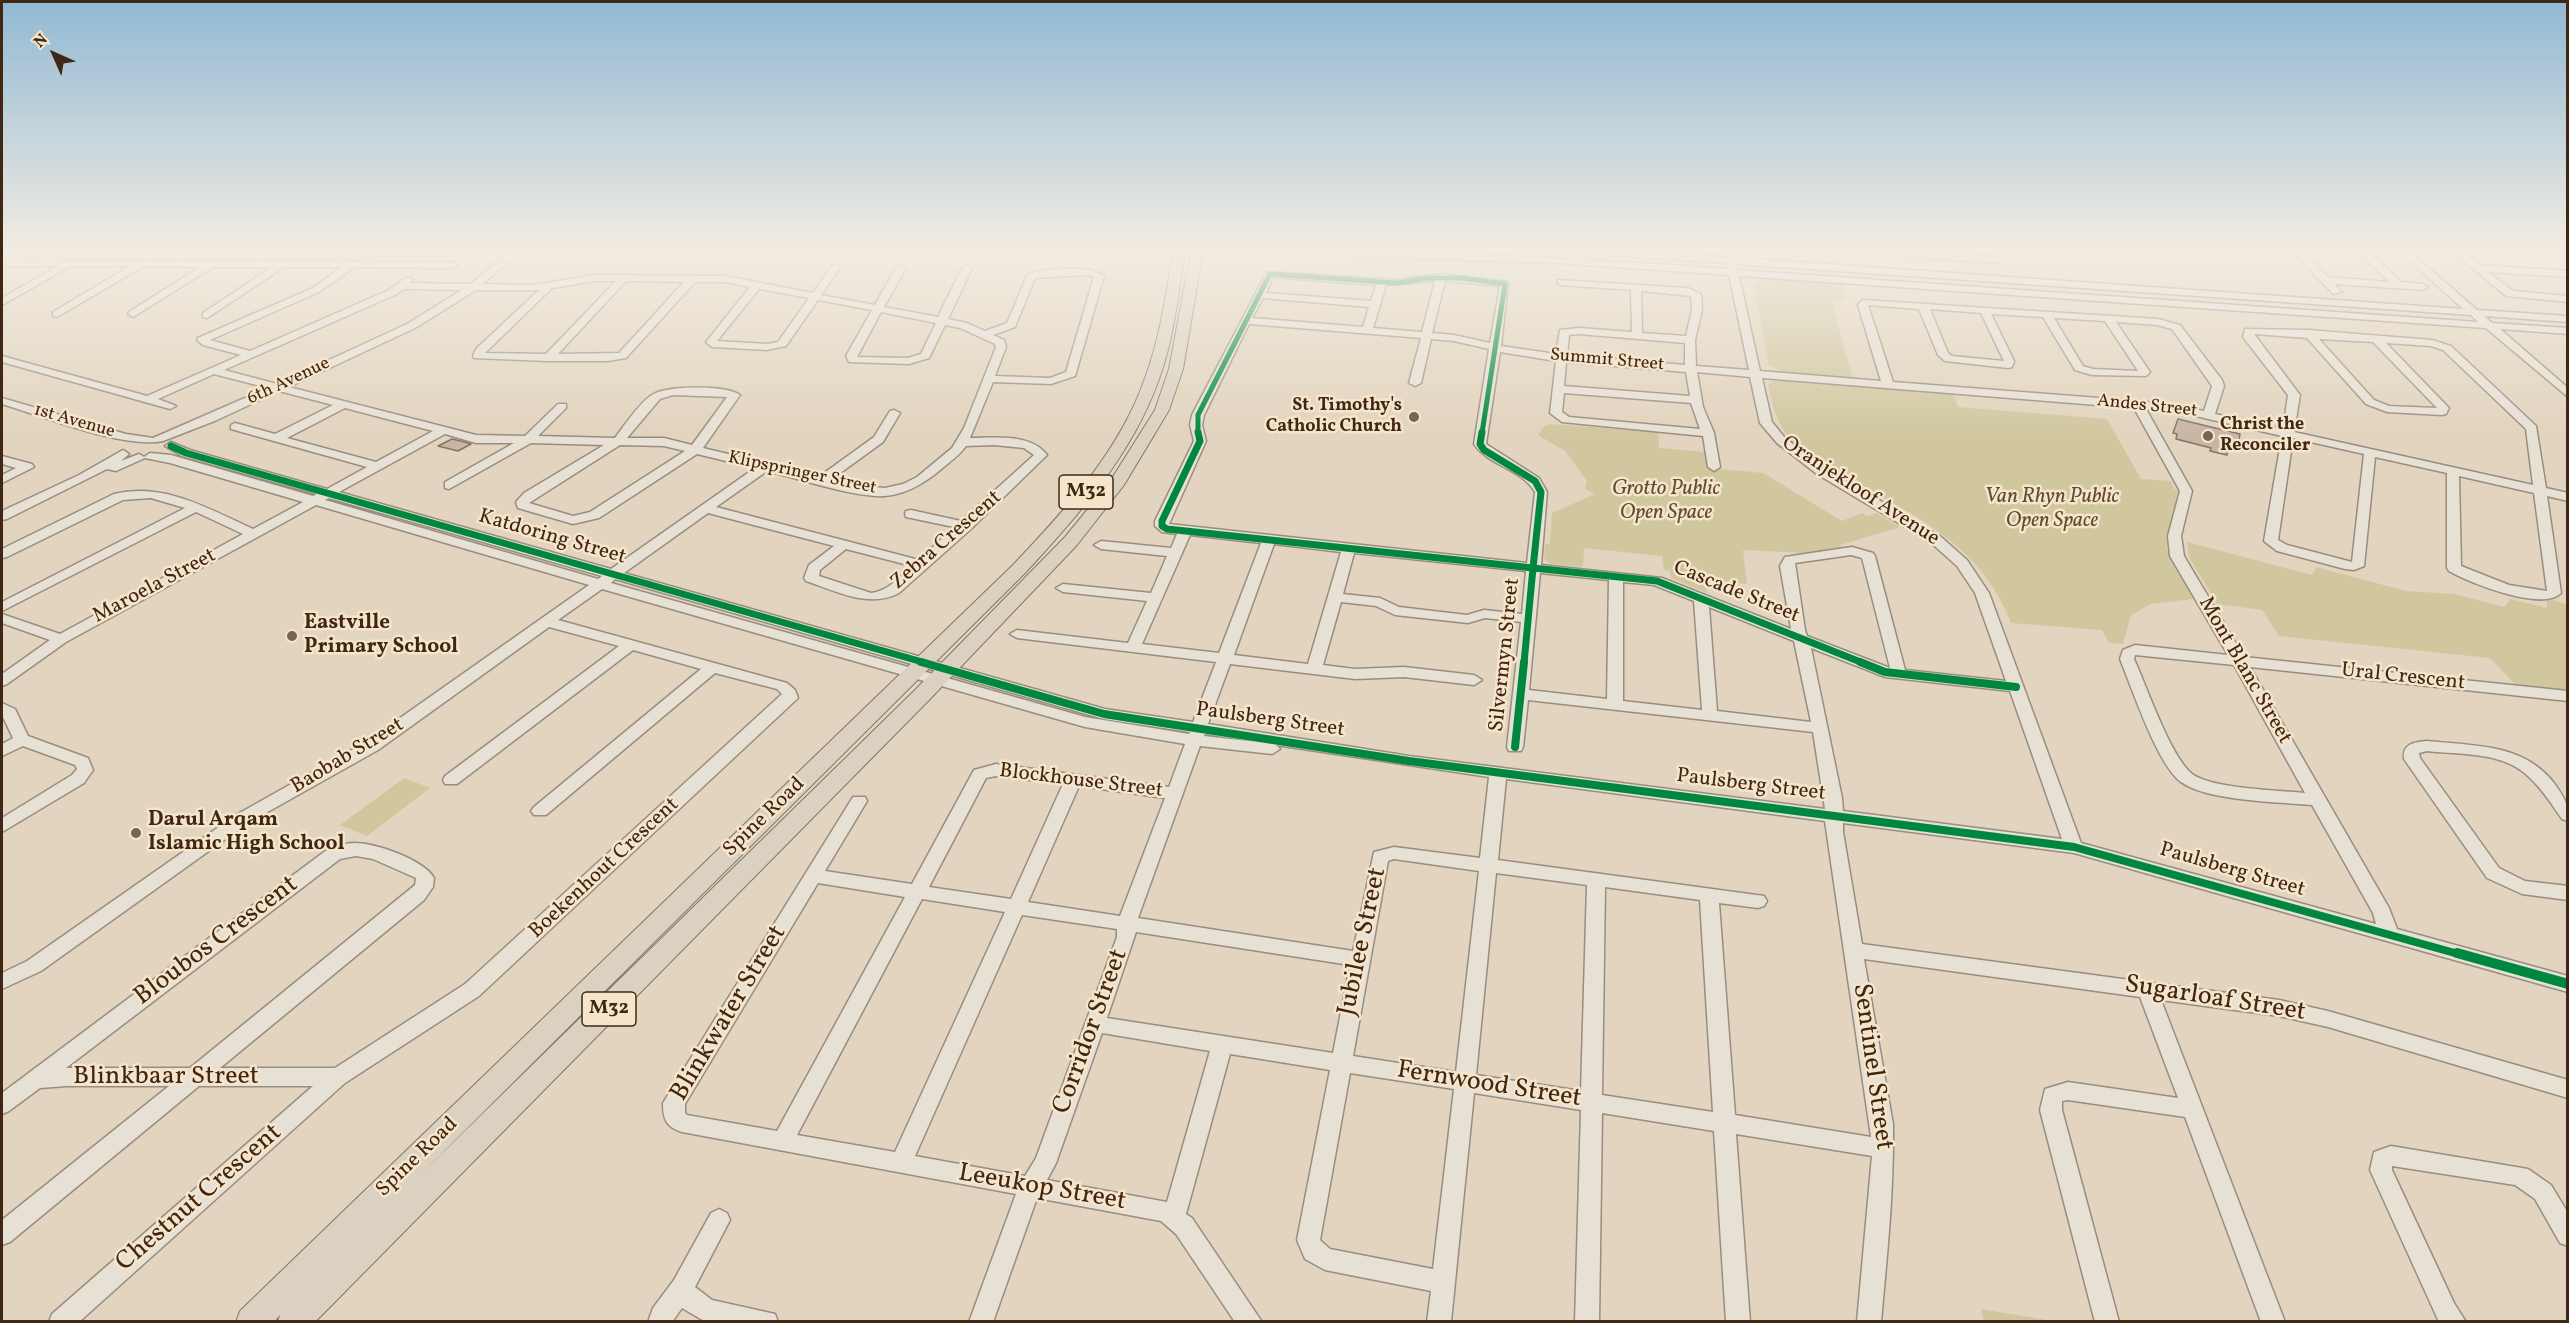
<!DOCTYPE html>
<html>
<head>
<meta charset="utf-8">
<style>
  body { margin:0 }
  #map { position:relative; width:2569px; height:1323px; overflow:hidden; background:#e2d4be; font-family:Vollkorn,serif }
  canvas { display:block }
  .frame { position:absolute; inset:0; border:3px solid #3f2714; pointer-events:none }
  .north { position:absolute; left:24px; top:24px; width:60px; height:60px; -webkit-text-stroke:4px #f6e5cb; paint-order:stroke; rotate:315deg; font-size:16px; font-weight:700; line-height:24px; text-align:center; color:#3f2714 }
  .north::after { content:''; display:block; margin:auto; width:21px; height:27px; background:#3f2714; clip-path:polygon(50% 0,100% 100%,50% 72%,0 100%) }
</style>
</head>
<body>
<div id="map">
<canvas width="2569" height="1323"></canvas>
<div class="frame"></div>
<div class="north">N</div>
</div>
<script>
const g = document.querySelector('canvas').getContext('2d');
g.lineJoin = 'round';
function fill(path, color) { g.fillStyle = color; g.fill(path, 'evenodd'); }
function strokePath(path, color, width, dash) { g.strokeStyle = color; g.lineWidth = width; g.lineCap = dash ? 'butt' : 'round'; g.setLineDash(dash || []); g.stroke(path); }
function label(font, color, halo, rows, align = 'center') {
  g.font = font + ' Vollkorn,serif'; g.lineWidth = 5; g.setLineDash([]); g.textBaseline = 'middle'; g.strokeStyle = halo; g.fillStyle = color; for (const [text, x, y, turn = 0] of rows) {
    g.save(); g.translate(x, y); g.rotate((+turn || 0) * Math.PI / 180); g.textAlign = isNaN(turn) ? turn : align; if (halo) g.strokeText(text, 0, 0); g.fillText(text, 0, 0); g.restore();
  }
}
fill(new Path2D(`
  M1769 279 1843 284 1846 300 1831 301 1853 378 1782 372 1769 365 1754 285 1757 281Z
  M1781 379 1802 383 1953 393 1958 407 2107 419 2141 479 2171 481 2174 489 2178 490 2166 547 2193 599 2151 604 2131 615 2123 644 2109 643 2102 630 2011 623C1981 543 1912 515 1843 475 1825 465 1803 455 1790 439 1776 421 1772 405 1768 384Z
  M1550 424 1658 432 1659 448 1706 452 1709 468 1763 473 1842 521 1862 513 1868 516 1876 513 1900 527 1840 545 1842 548 1804 553 1743 550 1747 584 1706 580 1707 593 1671 578 1670 571 1664 570 1662 556 1584 548 1583 567 1552 564 1544 559 1545 544H1550L1552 513 1595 494 1585 489 1587 481 1565 451 1538 435 1544 427Z
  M2187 542 2312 575 2316 567 2406 591 2455 594 2504 607 2511 599 2547 608V601L2554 600 2567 605V690L2515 684 2490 658 2279 636 2262 610 2217 604 2189 557Z
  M404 778 430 788 367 836 340 825Z
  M1981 1309 2053 1321H1984Z`), '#d0c79f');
const building = new Path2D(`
  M2178 419 2240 434 2237 451 2227 449V455L2210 451 2211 448 2176 439 2177 434 2173 433Z
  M452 439 465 442 471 444 458 451 438 446Z`);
fill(building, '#cab5a5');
strokePath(building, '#817668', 1.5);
const minor = new Path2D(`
  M510 251H520L483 284 533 285 595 275 725 276 813 293 832 266 835 265 840 268 821 295 875 305 896 268 901 265 906 268 884 307 938 317 962 268 967 265 972 268 948 319 967 323 985 331 1007 323 1028 274C1044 268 1090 265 1104 276L1075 376 1051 384 993 382 970 438C994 438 1031 433 1047 455L971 529 899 593C869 609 836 591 806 581L804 578 809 565 834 546 708 513 624 573 1105 709 1193 722 1216 662 1017 638 1010 634 1017 630 1128 643 1147 601 1063 592 1056 588 1063 584 1151 593 1167 556 1101 549 1094 545 1101 541 1171 548 1177 534 1162 532 1155 526V521L1194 441 1190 425 1192 415 1267 272 1396 280 1441 274 1508 282 1501 346 1556 354 1560 330 1579 328 1632 332 1631 290 1561 285 1558 284V280L1688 288 1701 294 1702 310 1695 340 1696 366 1749 370 1729 275 1558 263 1279 254 1275 251C1426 251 1576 258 1728 269L1726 263 1594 254 1590 251H1640L2463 309 2399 251H2409L2477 310 2568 316V322L2484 316 2492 323 2568 328V334L2500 329 2568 388V397L2486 328 1739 276 1760 371 1881 381 1858 305 1862 300 2158 319 2180 325 2222 380 2224 386 2215 414 2283 429 2288 395 2243 337 2245 329 2308 330 2432 340 2451 346 2536 426 2546 488 2568 493V501L2547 496 2561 593C2543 612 2469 583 2449 571L2447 568V473L2375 457 2364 566 2354 570 2345 569 2277 551 2264 541 2282 436 2174 411 2146 409 2192 491 2181 536 2184 556 2244 657 2568 691V701L2250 667 2389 908 2397 929 2568 976V992L2074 853 1843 823V832L1862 944 2279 1000 2328 1011 2568 1080V1098L2328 1027 2279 1016 2161 1000 2285 1322H2261L2185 1117 2068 1100 2062 1101V1110L2119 1322H2095L2040 1110 2045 1089 2068 1082 2178 1098 2140 997 1864 959 1893 1124C1894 1190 1887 1256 1881 1322H1857L1872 1156 1736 1134 1750 1322H1726L1714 1131 1602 1113 1599 1322H1575L1581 1110 1474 1093 1451 1322H1427L1431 1291 1325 1270 1305 1259 1297 1240 1330 1070 1230 1054 1186 1214 1192 1218 1262 1322H1235L1176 1234 1161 1221 1037 1198 993 1322H969L1016 1194 682 1132C666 1127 663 1119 663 1103L853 797H865L867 801 825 871 912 884 974 770 996 764 1169 787 1185 744 1085 727 602 589 558 620 787 683 795 690 798 698 479 996 345 1083 79 1322H49L52 1314 313 1086H199L10 1242 2 1245V1220L169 1086H67L40 1088 9 1111 2 1114V1093L328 849C337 846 345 843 355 843 376 843 424 860 434 878L433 887 424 900 220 1068H335L465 984 782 694 777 689 715 673 546 815H534L531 811 534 807 701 669 633 650 457 784H445L443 780 445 776 619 646 549 627 378 750 248 823 41 971 2 989V973L27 961 236 815 366 742 589 585 316 505 66 642 7 684 2 686V674L50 640 2 623V614L60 634 243 534 196 512 2 611V602L185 508 151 498 123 500 7 557 2 558V549L114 494C164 482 209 509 253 529L303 502 170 463 145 458 116 471 107 469 7 519 2 520V511L79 475 123 450 129 454 121 461 139 454 144 457 150 453 171 455 313 496 317 494 182 456 165 446 171 442 190 450 327 489 367 467 231 429V425L235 423 275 434 333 405 279 391 217 420 163 441C123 449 45 417 2 404V398L126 434 153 438 268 388 214 374 158 399 176 406 170 409 2 362V356L147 396 241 355 203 345 197 340 198 338 313 288 342 267H284L207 318 203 317V313L272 267H213L133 317 128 314 129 312 200 267 144 266 57 317 53 316V312L130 266H71L2 305V298L58 266H6L2 263 6 260 453 262 458 265 453 268 355 267 319 292 210 340 250 351 389 290 405 278H411L413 280 410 283 471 284ZM1736 264 2471 315 2478 322 1737 270ZM1088 275 1094 277 1066 372 1050 378 995 376 1006 347 1004 340 993 335 1015 327 1035 278ZM1273 277 1376 285 1371 301 1266 293ZM595 281H616L546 354 485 353 552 288ZM626 281 684 282 619 353 558 354ZM1435 281 1422 332 1373 328 1386 285ZM1445 281 1500 286 1490 343 1454 335 1432 333ZM695 282H725L750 287 706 342 712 347 767 350 786 346 818 300 872 310 846 356 849 362 909 364 929 358 945 325 960 328 995 344 996 347 964 428 952 448 917 477 903 484 885 488 862 486 832 479 883 442 900 413 894 410 890 411 874 437 820 476 703 448 740 395C727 385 666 385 652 395 640 402 624 426 615 438L538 436 566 408V404H558L525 436 476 435 289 387 415 328 476 290H539L476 349 473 356 474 358 548 361H608L626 358ZM403 289 462 290 407 324 277 384 224 370 397 294ZM759 289 809 298 778 342 767 344 717 341ZM1641 291 1691 296 1692 310 1686 336 1642 333ZM1263 298 1369 307 1363 327 1252 318ZM1868 305 1919 309 1938 355 1945 361 2008 368 2012 367 2014 361 1991 314 2043 317 2075 370 2092 375 2146 376 2150 372 2116 322 2157 325 2172 329 2212 386 2204 411 2174 405 2137 401 1893 382ZM1930 309 1981 313 2004 361 1952 356 1948 353ZM881 312 936 323 921 354 908 358 857 357ZM2054 318 2105 321 2138 371 2093 369 2083 366ZM1249 324 1421 338 1409 383 1415 386 1421 383 1431 339 1454 341 1489 349 1474 444C1489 466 1522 469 1535 492L1527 563 1169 524 1206 441 1202 425 1204 415ZM1579 334 1685 343V365L1567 355 1569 335ZM2254 334 2307 338 2366 404 2387 412 2442 415 2446 414 2449 408 2386 343 2431 346 2443 350 2526 429 2533 485 2294 432 2300 395ZM2319 339 2373 342 2437 408 2389 406 2374 400ZM1500 352 1556 361 1550 413 1562 422 1703 436 1708 467 1714 471 1720 467 1714 433 1703 407 1697 372 1750 377 1760 423 1777 443 1817 474 1930 542 1957 566 1975 593 2006 681 1905 670 1875 556 1873 553 1852 547 1785 557 1780 566 1791 629 1662 578 1541 565 1547 492 1539 478 1486 444ZM1566 362 1686 372 1690 396 1564 386ZM1762 378 2134 408 2180 491 2168 536 2170 556 2228 655 2135 645 2123 650 2120 659C2132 688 2157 764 2181 782 2207 801 2279 802 2312 805L2373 913 2376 924 2081 843 1989 593 1967 560 1940 536 1826 469 1785 438 1772 422ZM1564 393 1691 403 1700 429 1569 417 1562 412ZM673 395 727 397 692 445 664 438H627L660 399ZM345 408 433 431 376 462 287 438ZM445 434 476 443H514L445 482V488L449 489 531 443 604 445 524 493 516 502 518 508 573 524 599 518 697 454 755 468 611 569 339 492ZM2293 438 2364 454 2352 562 2287 545 2278 540ZM620 445 664 446 685 451 590 512 573 516 529 503ZM994 445 1024 448 1034 455 961 521 911 510 906 511 905 514 906 517 954 527 919 560 716 507 767 471C797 478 856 498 885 496 906 494 923 484 939 471 948 463 959 456 966 446ZM2459 476 2534 493 2547 591 2509 585 2461 566ZM329 498 602 576 598 579 325 500ZM1190 535 1261 543 1219 653 1142 644ZM1274 544 1341 552 1308 664 1234 655ZM846 549 912 566C899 578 888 591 871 593L819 576 820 570ZM1354 553 1526 571 1522 614 1484 610 1467 615 1399 607 1380 598 1343 594ZM1851 555 1862 558 1890 668 1807 636 1805 630 1795 563ZM1540 573 1609 580 1607 699 1529 690ZM615 579 1104 719 1190 732 1189 734 1085 717 611 583ZM1623 582 1654 585 1694 601 1702 710 1623 701ZM1341 602 1376 606 1395 615 1468 623 1485 618 1521 622 1507 747 1509 751H1521L1523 747 1528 700 1813 732 1825 809 1409 756 1208 724 1230 664 1355 679 1404 677 1474 685 1482 680 1474 675 1404 667 1355 669 1323 665ZM1709 607 1794 641 1811 722 1717 711ZM1811 648 1885 677 2010 691 2062 839 1843 811 1842 798ZM2135 655 2234 665 2305 793C2278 790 2213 789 2192 774 2170 756 2147 687 2134 659ZM1205 734 1257 742 1204 736ZM1276 745 1489 777 1480 858 1394 847 1374 852 1353 951 1138 918 1200 746 1272 754 1280 749ZM996 776 1063 784 1011 899 929 887 986 778ZM1506 779 1825 821 1871 1137 1735 1115 1719 903 1758 908 1764 906 1767 901 1764 896 1498 860ZM1079 786 1165 798 1120 916 1028 902ZM356 856 373 859 416 878 415 885 190 1068H66L340 859ZM1394 859 1479 871 1456 1072 1353 1056 1388 861ZM1496 873 1587 885 1581 1091 1476 1075ZM818 883 905 897 777 1131 687 1115 685 1113V1104ZM1605 887 1700 900 1713 1112 1602 1095ZM922 899 1005 912 895 1152 797 1135ZM1022 915 1117 929V937L1036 1158 1025 1176 915 1156ZM1136 932 1350 965 1333 1053 1107 1018ZM1102 1033 1210 1051 1167 1202 1047 1180 1056 1163ZM1350 1073 1454 1089 1433 1269 1330 1249 1320 1240Z
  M1866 251H1915L1996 257 2001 260 1996 263 1870 254Z
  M2292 251H2302L2328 277 2389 282 2358 251H2368L2401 282 2423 284 2428 287 2423 290 2334 284 2342 292 2333 294Z
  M2452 251H2462L2480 265 2568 271V277L2488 272 2513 291 2568 296V302L2506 296Z
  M2563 251H2568V254L2564 253Z
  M2 456 32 464 34 467 2 483V475L16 468 2 464Z
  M2 703 15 709 28 736 88 758 93 770 84 783 2 832V818L72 775 77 769 75 765 23 746 2 756V744L13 738 2 715Z
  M2427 741C2474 746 2523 743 2554 783 2565 799 2568 802 2568 821L2562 819C2552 805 2543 790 2530 778 2504 751 2461 755 2427 751L2419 753 2420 758 2499 868 2525 881 2568 886V900L2522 894 2487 878 2404 759C2402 744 2414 742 2427 741Z
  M2391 1146 2528 1169 2551 1185 2568 1213V1246L2560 1243 2535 1199 2515 1185 2392 1166V1170L2454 1303 2466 1322H2439L2370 1170 2374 1152Z
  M719 1209 727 1213 730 1220 695 1287 712 1300 775 1314 778 1322H706L682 1308 672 1322H648L653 1308 674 1280 711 1213Z`);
const major = new Path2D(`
  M1173 251H1185C1178 295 1174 340 1158 382 1131 456 1078 516 1025 573L419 1176 915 690 1065 537 1109 483 1155 410 1169 369 1191 251H1203L1183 369 1169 410 1124 485 1077 545 929 700 315 1322H278L280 1315 274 1322H236L240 1311 1013 565C1065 510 1118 453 1144 381 1160 339 1166 295 1173 251Z`);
strokePath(minor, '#988d7f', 3);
strokePath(major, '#817668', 2);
fill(minor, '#e7e0d5');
fill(major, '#dad1c1');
strokePath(new Path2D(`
  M1198 433V415L1270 274 1396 283 1428 278H1460L1505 284 1482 433`), '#00873e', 5);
strokePath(new Path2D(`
  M1198 432 1200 441 1162 521V526L1167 529 1533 568
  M1482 432 1480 444 1484 450 1535 481 1541 492 1533 568
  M171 446 186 453 926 663
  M1533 568 1657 581 1863 663
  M1524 663 1533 568`), '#00873e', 7);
strokePath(new Path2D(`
  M921 662 1104 714 1409 761 2074 847 2462 955
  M1860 662 1885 672 2016 687
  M1515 747 1524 662`), '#00873e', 8);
strokePath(new Path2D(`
  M2457 953 2568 984`), '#00873e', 10);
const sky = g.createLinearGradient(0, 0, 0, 437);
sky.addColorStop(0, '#91b9d3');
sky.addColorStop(0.57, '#f2ece2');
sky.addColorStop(1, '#f2ece200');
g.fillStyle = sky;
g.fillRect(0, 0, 2569, 437);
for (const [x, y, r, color] of [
  [1414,417,6,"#786450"],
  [2208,436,6,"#786450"],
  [292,636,6,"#786450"],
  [136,833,6,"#786450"]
]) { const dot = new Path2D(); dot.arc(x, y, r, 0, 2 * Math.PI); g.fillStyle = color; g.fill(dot); strokePath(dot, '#f6e5cb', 2); }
label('18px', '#3f2714', '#f6e5cb', [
  ["Summit Street",1607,361,5],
  ["6th Avenue",289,382,-25],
  ["Andes Street",2147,407,6],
  ["1st Avenue",74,422,16],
  ["Klipspringer Street",802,474,12]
]);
label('bold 18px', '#3f2714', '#f6e5cb', [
  ["St. Timothy's",1402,407],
  ["Catholic Church",1402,428],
  ["Christ the",2220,426,"left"],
  ["Reconciler",2220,447,"left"]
], 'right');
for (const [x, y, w] of [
  [1086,492,54],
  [609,1009,54]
]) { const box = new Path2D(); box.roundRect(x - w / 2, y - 17, w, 34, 4.5); g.fillStyle = '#f6e5cb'; g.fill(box); strokePath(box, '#3f2714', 1.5); }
label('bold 20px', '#3f2714', null, [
  ["M32",1086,492],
  ["M32",609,1009]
]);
label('italic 21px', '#604c30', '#f6e5cb', [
  ["Grotto Public",1666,490],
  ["Open Space",1666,514],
  ["Van Rhyn Public",2052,498],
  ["Open Space",2052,522]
]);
label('21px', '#3f2714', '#f6e5cb', [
  ["Oranjekloof Avenue",1860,492,33],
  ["Katdoring Street",552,538,16],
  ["Zebra Crescent",947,541,-41],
  ["Maroela Street",155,587,-28],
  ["Cascade Street",1736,593,22],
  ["Silvermyn Street",1506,655,-84],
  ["Mont Blanc Street",2244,671,60],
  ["Ural Crescent",2403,678,6],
  ["Paulsberg Street",1270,721,8],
  ["Baobab Street",348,757,-31],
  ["Blockhouse Street",1081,782,7],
  ["Paulsberg Street",1751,786,7],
  ["Spine Road",765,818,-44],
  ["Boekenhout Crescent",605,869,-43],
  ["Paulsberg Street",2232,871,16],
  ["Spine Road",418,1158,-44]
]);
label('bold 21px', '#3f2714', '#f6e5cb', [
  ["Eastville",304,624],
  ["Primary School",304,648],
  ["Darul Arqam",148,821],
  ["Islamic High School",148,845]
], 'left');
label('26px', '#3f2714', '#f6e5cb', [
  ["Bloubos Crescent",217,942,-37],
  ["Jubilee Street",1364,942,-78],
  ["Sugarloaf Street",2215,1000,9],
  ["Blinkwater Street",730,1014,-59],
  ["Corridor Street",1092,1032,-70],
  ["Sentinel Street",1871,1067,82],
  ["Blinkbaar Street",166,1078],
  ["Fernwood Street",1489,1086,9],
  ["Leeukop Street",1042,1189,10],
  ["Chestnut Crescent",200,1199,-41]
]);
</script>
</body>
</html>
